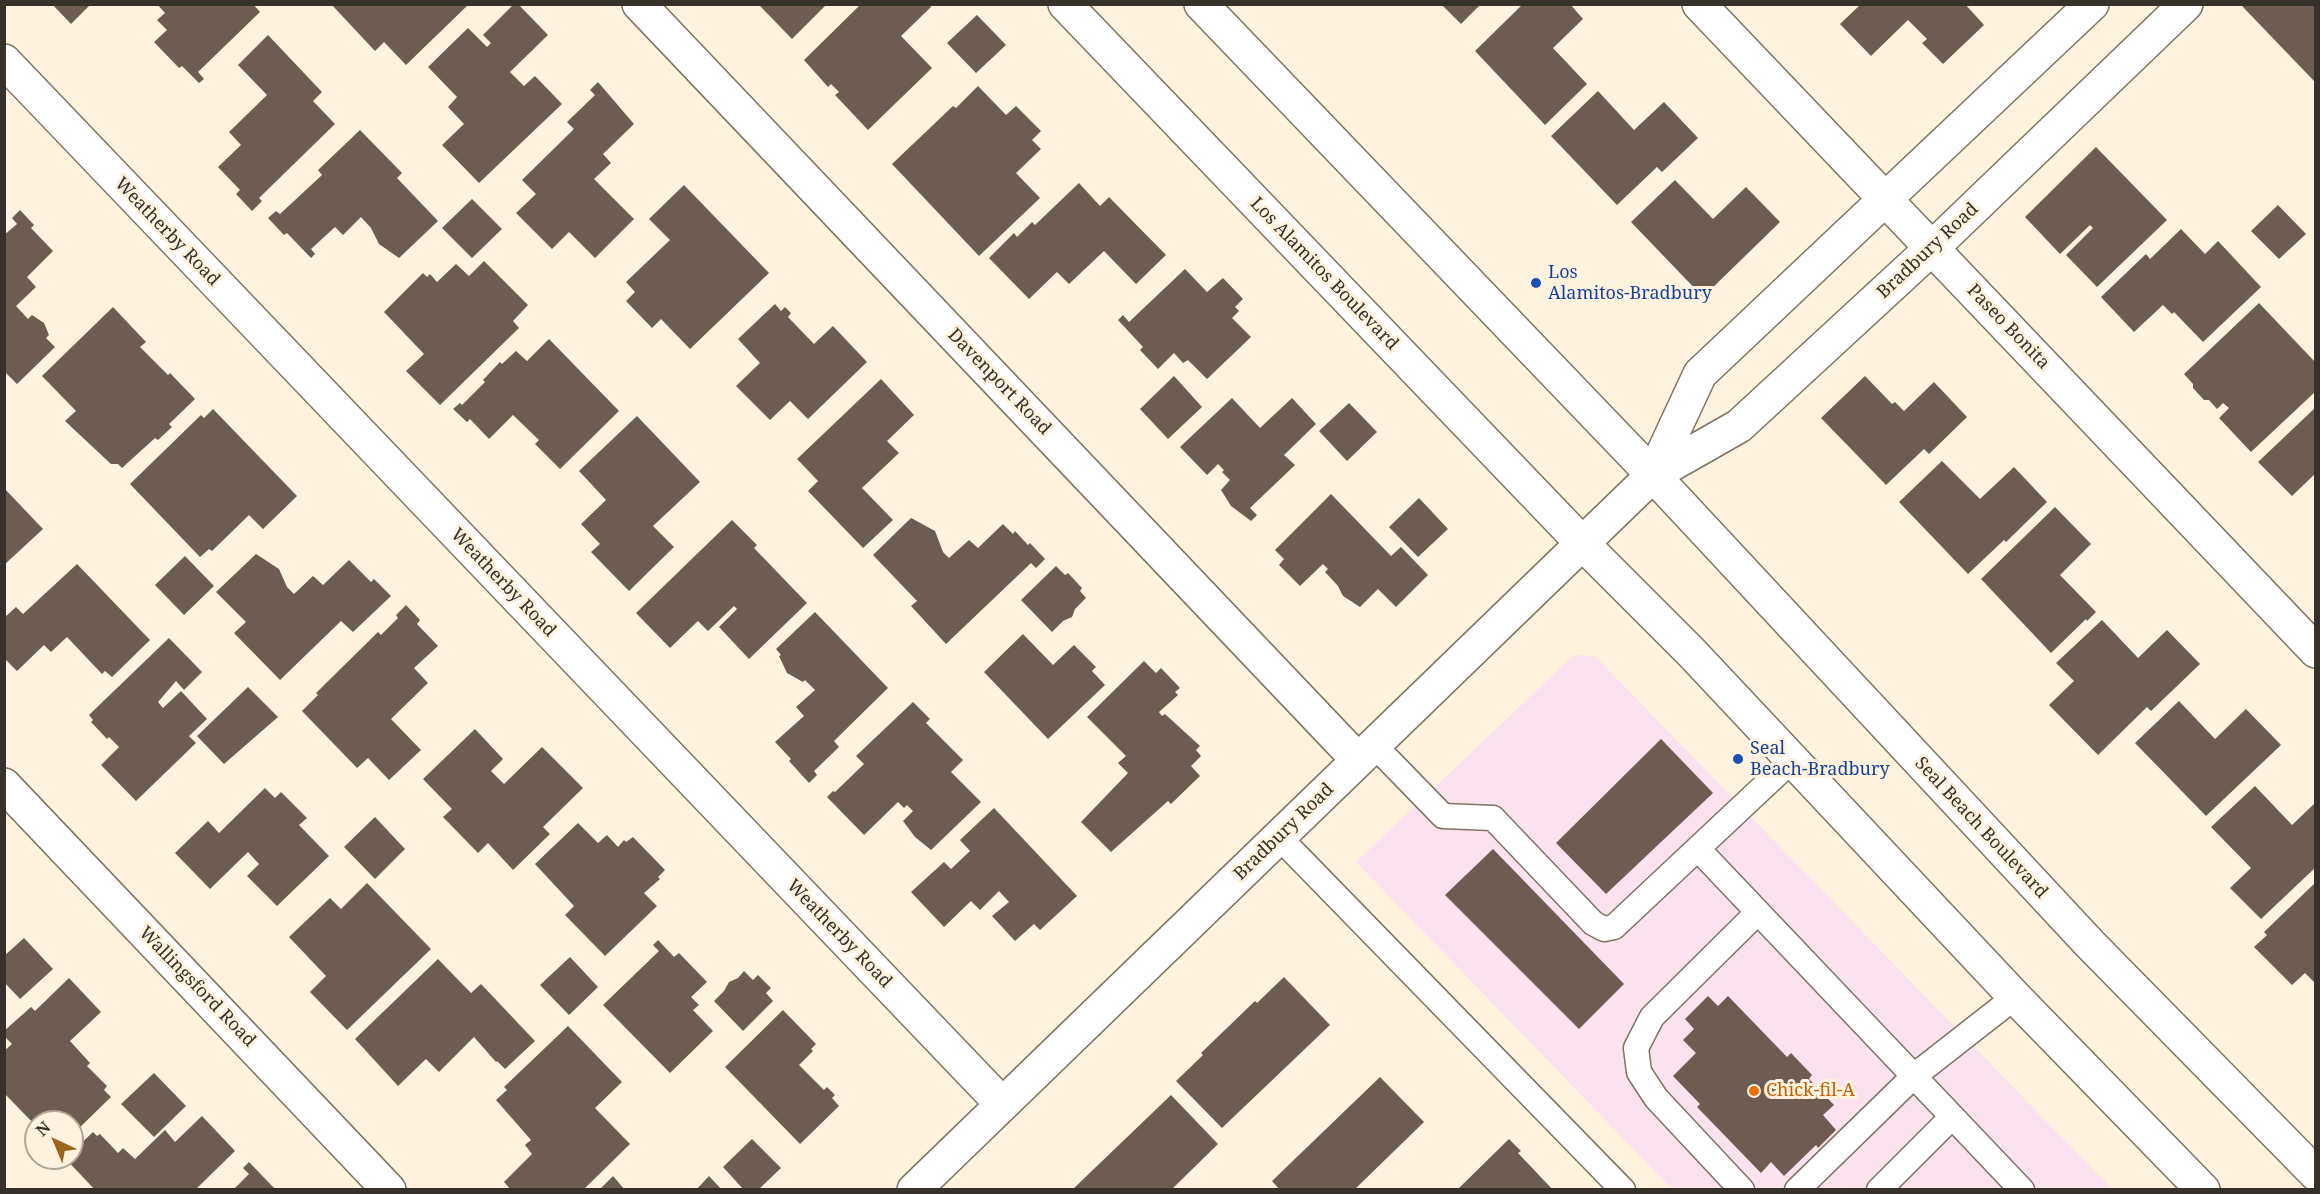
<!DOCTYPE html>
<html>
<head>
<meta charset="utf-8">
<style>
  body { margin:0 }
  #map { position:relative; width:2320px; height:1194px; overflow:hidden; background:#fff2df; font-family:"Noto Serif",serif }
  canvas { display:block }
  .frame { position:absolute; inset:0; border:6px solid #36312a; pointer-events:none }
  .north { position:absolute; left:24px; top:1110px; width:60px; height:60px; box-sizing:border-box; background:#fff2df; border:2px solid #afa597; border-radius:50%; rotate:316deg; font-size:16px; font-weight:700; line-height:24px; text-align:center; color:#36312a }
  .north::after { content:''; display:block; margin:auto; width:21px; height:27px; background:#9b641f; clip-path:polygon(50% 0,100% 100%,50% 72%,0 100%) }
</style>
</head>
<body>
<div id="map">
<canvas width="2320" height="1194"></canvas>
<div class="frame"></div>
<div class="north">N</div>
</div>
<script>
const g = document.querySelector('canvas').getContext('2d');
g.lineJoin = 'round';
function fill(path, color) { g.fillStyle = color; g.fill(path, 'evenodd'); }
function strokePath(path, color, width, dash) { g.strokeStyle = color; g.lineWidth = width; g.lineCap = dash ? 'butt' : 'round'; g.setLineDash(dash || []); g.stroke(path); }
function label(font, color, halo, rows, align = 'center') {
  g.font = font + ' "Noto Serif",serif'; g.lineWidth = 6; g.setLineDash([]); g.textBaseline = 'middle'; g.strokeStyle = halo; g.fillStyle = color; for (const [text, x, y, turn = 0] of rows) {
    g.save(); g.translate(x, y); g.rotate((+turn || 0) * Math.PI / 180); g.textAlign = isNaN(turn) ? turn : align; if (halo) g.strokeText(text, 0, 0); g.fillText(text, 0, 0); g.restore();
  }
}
fill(new Path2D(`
  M1574 655 1595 656 2112 1189H1672L1356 862Z`), '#fae3ef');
fill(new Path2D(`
  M52 4H91L71 24Z
  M157 4H253L260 12 198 72 204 79 199 83 182 66 179 68 154 42 167 30 157 20 165 13Z
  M331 4H469L406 65 384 42 375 51Z
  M514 4H518L548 35 510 72 524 86 535 76 562 104 479 183 442 145 464 124 448 107 457 97 428 67 468 28 487 47 491 43 483 35Z
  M761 4H827L792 39 760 6Z
  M861 4H929L931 7 901 36 932 68 868 130 835 95 839 92 831 84 828 87 804 60Z
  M1441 4H1481L1461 24Z
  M1523 4H1570L1583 19 1553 48 1587 84 1545 125 1475 51Z
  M1861 4H1965L1984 25 1943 64 1922 43 1927 39 1908 20 1871 56 1840 24Z
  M2243 4H2316V79L2314 81 2242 6Z
  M977 15 1006 45 976 73 947 43Z
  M268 35 322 92 313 101 335 124 259 198 262 201 252 211 236 194 240 190 218 167 241 145 229 132 267 95 238 65Z
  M598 82 634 124 603 154 611 163 594 179 634 219 595 258 569 232 552 249 516 213 536 194 522 180 574 129 567 122 595 95 590 90Z
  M978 86 1006 115 1016 106 1041 131 1032 140 1041 149 1016 173 1040 198 979 256 892 164 953 106 956 108Z
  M1598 91 1634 130 1664 102 1698 138 1662 172 1657 167 1617 205 1551 136Z
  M360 130 402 173 397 178 438 221 399 258 379 244 371 228 361 217 343 235 335 227 311 249 315 254 311 258 287 233 284 235 268 218 276 211 280 214 322 175 318 170Z
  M2096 147 2167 220 2097 287 2066 255 2093 228 2090 225 2060 254 2025 217Z
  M1675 180 1713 219 1746 187 1780 222 1703 297 1631 222Z
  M1079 183 1100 206 1109 197 1166 255 1136 284 1104 251 1069 284 1057 272 1029 299 989 258 1014 233 1017 237 1032 222 1035 225Z
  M684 185 769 273 690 349 661 319 652 328 626 301 635 292 626 282 670 240 649 219Z
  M472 199 502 229 472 258 442 228Z
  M2278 205 2306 234 2279 259 2251 231Z
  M20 210 34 225 31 228 53 251 27 277 36 287 16 306 28 319 32 315 44 323 49 335 46 338 55 347 17 384 4 371V235L17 224 12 218Z
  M2181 229 2205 254 2218 241 2261 287 2203 342 2174 312 2172 314 2163 305 2134 332 2101 297 2146 254 2150 259Z
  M484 261 528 305 513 321 519 328 440 405 406 371 424 354 384 312 423 273 427 277 430 274 437 282 456 264 469 276Z
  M1185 269 1207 292 1223 278 1243 299 1235 307 1239 311 1232 318 1251 337 1207 379 1188 360 1183 363 1174 353 1158 369 1140 350 1143 347 1118 320 1123 315 1129 322Z
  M2259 303 2316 363V391L2251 452 2219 418 2229 408 2223 403 2217 409 2209 400H2204L2193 388V384L2184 374Z
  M775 304 781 311 785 307 791 313 788 317 814 344 833 326 867 362 808 419 790 401 770 420 736 386 760 363 738 339Z
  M113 307 146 342 140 347 168 375 170 373 195 399 169 424 172 427 158 440 155 438 122 468 118 464H111L65 421 76 411 42 376Z
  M549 339 619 411 560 469 535 444 539 440 513 415 489 439 470 419 467 422 453 409 460 403 462 405 485 382 483 380 500 362 502 364 516 351 527 361Z
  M1174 376 1202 407 1168 439 1140 409Z
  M1865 376 1892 404 1895 402 1904 411 1934 382 1967 417 1929 454 1924 449 1886 485 1821 418Z
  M881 379 914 415 887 441 899 453 862 488 893 520 863 548 808 491 818 481 797 459Z
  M1232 398 1260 428 1292 398 1316 424 1284 455 1295 465 1250 508 1257 515 1251 521 1231 506 1221 490 1230 480 1222 472 1224 470 1218 464 1207 475 1180 447Z
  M1349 403 1377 432 1347 461 1319 431Z
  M2316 407V473L2292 496 2258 462Z
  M213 409 297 496 263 529 249 515 212 551 209 549 200 557 130 484 201 415 204 418Z
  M637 416 700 482 653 526 674 547 629 591 591 552 600 544 581 524 606 500 579 471Z
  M1942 461 1980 499 2014 467 2047 502 2006 542 2004 540 1968 574 1899 502Z
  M4 488 43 529 4 565Z
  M1331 494 1391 556 1401 547 1428 575 1396 607 1378 589 1360 607 1343 596 1338 586 1325 572 1328 569 1323 564 1300 586 1279 565 1284 559 1275 550Z
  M1419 498 1448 529 1418 557 1389 527Z
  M2055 507 2091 544 2060 575 2096 612 2087 621 2086 619 2051 653 1981 579Z
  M911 518 935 531 943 552 949 558 969 540 978 548 1003 524 1013 534 1015 531 1028 545 1030 543 1045 559 1036 568 1031 563 946 644 911 606 917 601 873 555Z
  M732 520 757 545 754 548 807 603 749 659 719 627 737 609 734 606 708 631 698 621 670 648 636 613Z
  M256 554 279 569 287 587 294 594 313 576 323 585 349 560 371 582 374 579 391 596 353 632 341 621 280 680 234 633 246 622 216 592Z
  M185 556 214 586 184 615 155 585Z
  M77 564 150 640 112 677 105 671 102 674 67 637 51 652 44 645 17 671 4 658V618L16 607 23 614Z
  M1056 566 1065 575 1068 573 1082 588 1080 591 1086 598 1075 609 1072 617 1063 621 1052 632 1021 600Z
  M406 605 420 620 417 624 438 646 414 668 428 683 391 719 421 750 389 780 368 758 357 768 302 711 318 695 316 693 378 632 381 635 398 618 396 615Z
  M815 612 888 688 834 741 839 747 814 771 817 775 809 783 789 761 791 759 775 742 804 716 796 707 815 690 805 680 803 682 787 673 779 656 781 655 776 649Z
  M2102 620 2138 658 2167 630 2200 664 2151 711 2147 707 2098 755 2049 705 2074 681 2056 663Z
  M1023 634 1053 665 1074 645 1096 667 1092 671 1105 685 1048 739 984 672Z
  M169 638 202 672 184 690 176 681 158 702 163 708 181 691 207 719 189 736 196 743 136 801 101 765 119 747 109 737 107 739 91 722 93 720 89 715Z
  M1144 661 1156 673 1161 668 1180 688 1175 692 1178 695 1159 712 1162 716 1165 714 1200 746 1196 750 1201 756 1191 766 1200 776 1171 804 1168 801 1111 852 1081 822 1128 773 1118 763 1126 756 1087 717Z
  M248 687 278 717 224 764 197 736Z
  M2179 701 2215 739 2246 709 2281 745 2206 816 2135 743Z
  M913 702 930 719 926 723 963 760 951 772 981 802 931 850 915 837 903 821 913 811 907 805 904 808 898 802 864 835 827 797 833 791 835 792 864 764 856 756Z
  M475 729 503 759 491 771 504 784 542 747 583 788 543 827 550 834 513 870 488 843 478 853 443 817 452 809 423 779Z
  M1661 739 1713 793 1606 894 1556 843Z
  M2255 786 2292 825 2316 802V867L2261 919 2230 888 2251 868 2211 827Z
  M265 788 275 798 281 792 307 818 299 825 329 856 277 906 247 876 259 864 248 852 210 889 175 853 208 821 219 833Z
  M994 808 1077 896 1040 930 1034 924 1015 941 992 916 1009 902 999 891 980 910 971 901 944 927 911 892 944 862 951 869 970 851 960 840Z
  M375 817 405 849 375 879 344 847Z
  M578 823 598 843 607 835 618 847 624 840 626 842 633 837 665 870 658 877 660 879 644 893 657 906 605 956 565 915 574 906 535 864Z
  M1493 849 1624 984 1579 1029 1445 895Z
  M2316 882V984L2305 973 2292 985 2254 947 2267 935 2264 932Z
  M367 883 431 949 347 1030 310 992 326 976 289 937 330 898 341 909Z
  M24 938 53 969 20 999 4 982V956Z
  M658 940 674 957 679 953 707 982 691 997 699 1005 693 1010 713 1031 670 1073 603 1005 659 951 653 945Z
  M570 957 598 987 569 1015 540 985Z
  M438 959 471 993 481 984 535 1041 505 1069 497 1061 496 1062 474 1037 439 1072 426 1059 398 1086 355 1039Z
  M744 971 753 980 758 975 771 988 766 993 773 1001 743 1031 714 1001 724 991 729 982 738 978Z
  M1284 977 1330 1025 1222 1128 1176 1081 1203 1055 1201 1053 1255 1001 1257 1003Z
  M69 978 101 1012 70 1041 90 1063 87 1066 107 1086 104 1090 111 1097 72 1135V1122H36V1126L4 1093V1051L12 1044 4 1036V1031L31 1007 35 1011Z
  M1708 996 1718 1006 1728 996 1787 1057 1791 1053 1812 1075 1809 1079 1834 1105 1823 1115 1836 1130 1818 1148 1816 1145 1784 1176 1771 1162 1761 1173 1697 1107 1700 1104 1673 1076 1696 1053 1683 1040 1694 1029 1685 1019Z
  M783 1010 816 1044 811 1049 813 1051 799 1065 824 1090 827 1087 835 1095 832 1098 839 1106 800 1144 725 1067Z
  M568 1026 622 1082 595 1108 630 1144 583 1190H511L504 1182 532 1154 525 1145 531 1140 496 1100 507 1090 504 1087Z
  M154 1073 186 1106 154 1137 121 1104Z
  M1380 1077 1424 1122 1354 1190H1280L1272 1181Z
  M1171 1095 1218 1144 1171 1190H1072Z
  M202 1116 235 1151 195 1190H95L65 1158H72V1152L93 1132 97 1136 100 1134 118 1153 123 1148 135 1159 165 1130 175 1142Z
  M752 1139 781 1168 758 1190H744L723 1167Z
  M1509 1139 1521 1151 1518 1153 1553 1190H1457Z
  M249 1162 276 1190H233L249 1174 243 1168Z
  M613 1176 625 1190H599Z
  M709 1176 722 1190H696Z`), '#6e5b51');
const service = new Path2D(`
  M1374 745 1443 816 1493 818 1593 923 1604 929 1614 927 1792 760
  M1279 837 1623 1190
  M1698 849 2022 1190
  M1742 1190 1656 1098 1639 1072 1636 1048 1652 1017 1758 912
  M1797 1190 1914 1076 2015 997
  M1879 1190 1952 1117`);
const minor = new Path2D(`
  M639 4 1358 760
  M1699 4 2316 651
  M4 61 1002 1104
  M1653 475 1700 374 2092 4
  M4 785 389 1190
  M914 1190 1653 475 1739 426 1932 248 2186 4`);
const primary = new Path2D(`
  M1065 4 1583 544 1691 652 2015 997 2203 1190
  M1201 4 1653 475 2090 944 2316 1174`);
strokePath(service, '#7f7463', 27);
strokePath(minor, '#7f7463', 36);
strokePath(primary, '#7f7463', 36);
strokePath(service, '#fff', 24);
strokePath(minor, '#fff', 33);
strokePath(primary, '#fff', 33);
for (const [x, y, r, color] of [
  [1536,283,6,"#1a4fb4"],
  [1738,759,6,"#1a4fb4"],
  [1754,1091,6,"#e8710a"]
]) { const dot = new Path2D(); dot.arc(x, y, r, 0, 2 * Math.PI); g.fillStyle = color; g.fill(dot); strokePath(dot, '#fff2df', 2); }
label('18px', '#36312a', '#fff2df', [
  ["Weatherby Road",167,232,46],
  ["Bradbury Road",1928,251,-43],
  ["Los Alamitos Boulevard",1324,274,46],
  ["Paseo Bonita",2008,327,46],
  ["Davenport Road",999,382,46],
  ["Weatherby Road",503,583,46],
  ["Seal Beach Boulevard",1981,828,47],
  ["Bradbury Road",1284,832,-44],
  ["Weatherby Road",839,934,46],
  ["Wallingsford Road",197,987,46]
]);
label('18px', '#164399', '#fff2df', [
  ["Los",1548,273],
  ["Alamitos-Bradbury",1548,294],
  ["Seal",1750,749],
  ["Beach-Bradbury",1750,770]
], 'left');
label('18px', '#c56008', '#fff2df', [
  ["Chick-fil-A",1766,1091]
], 'left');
</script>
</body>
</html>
